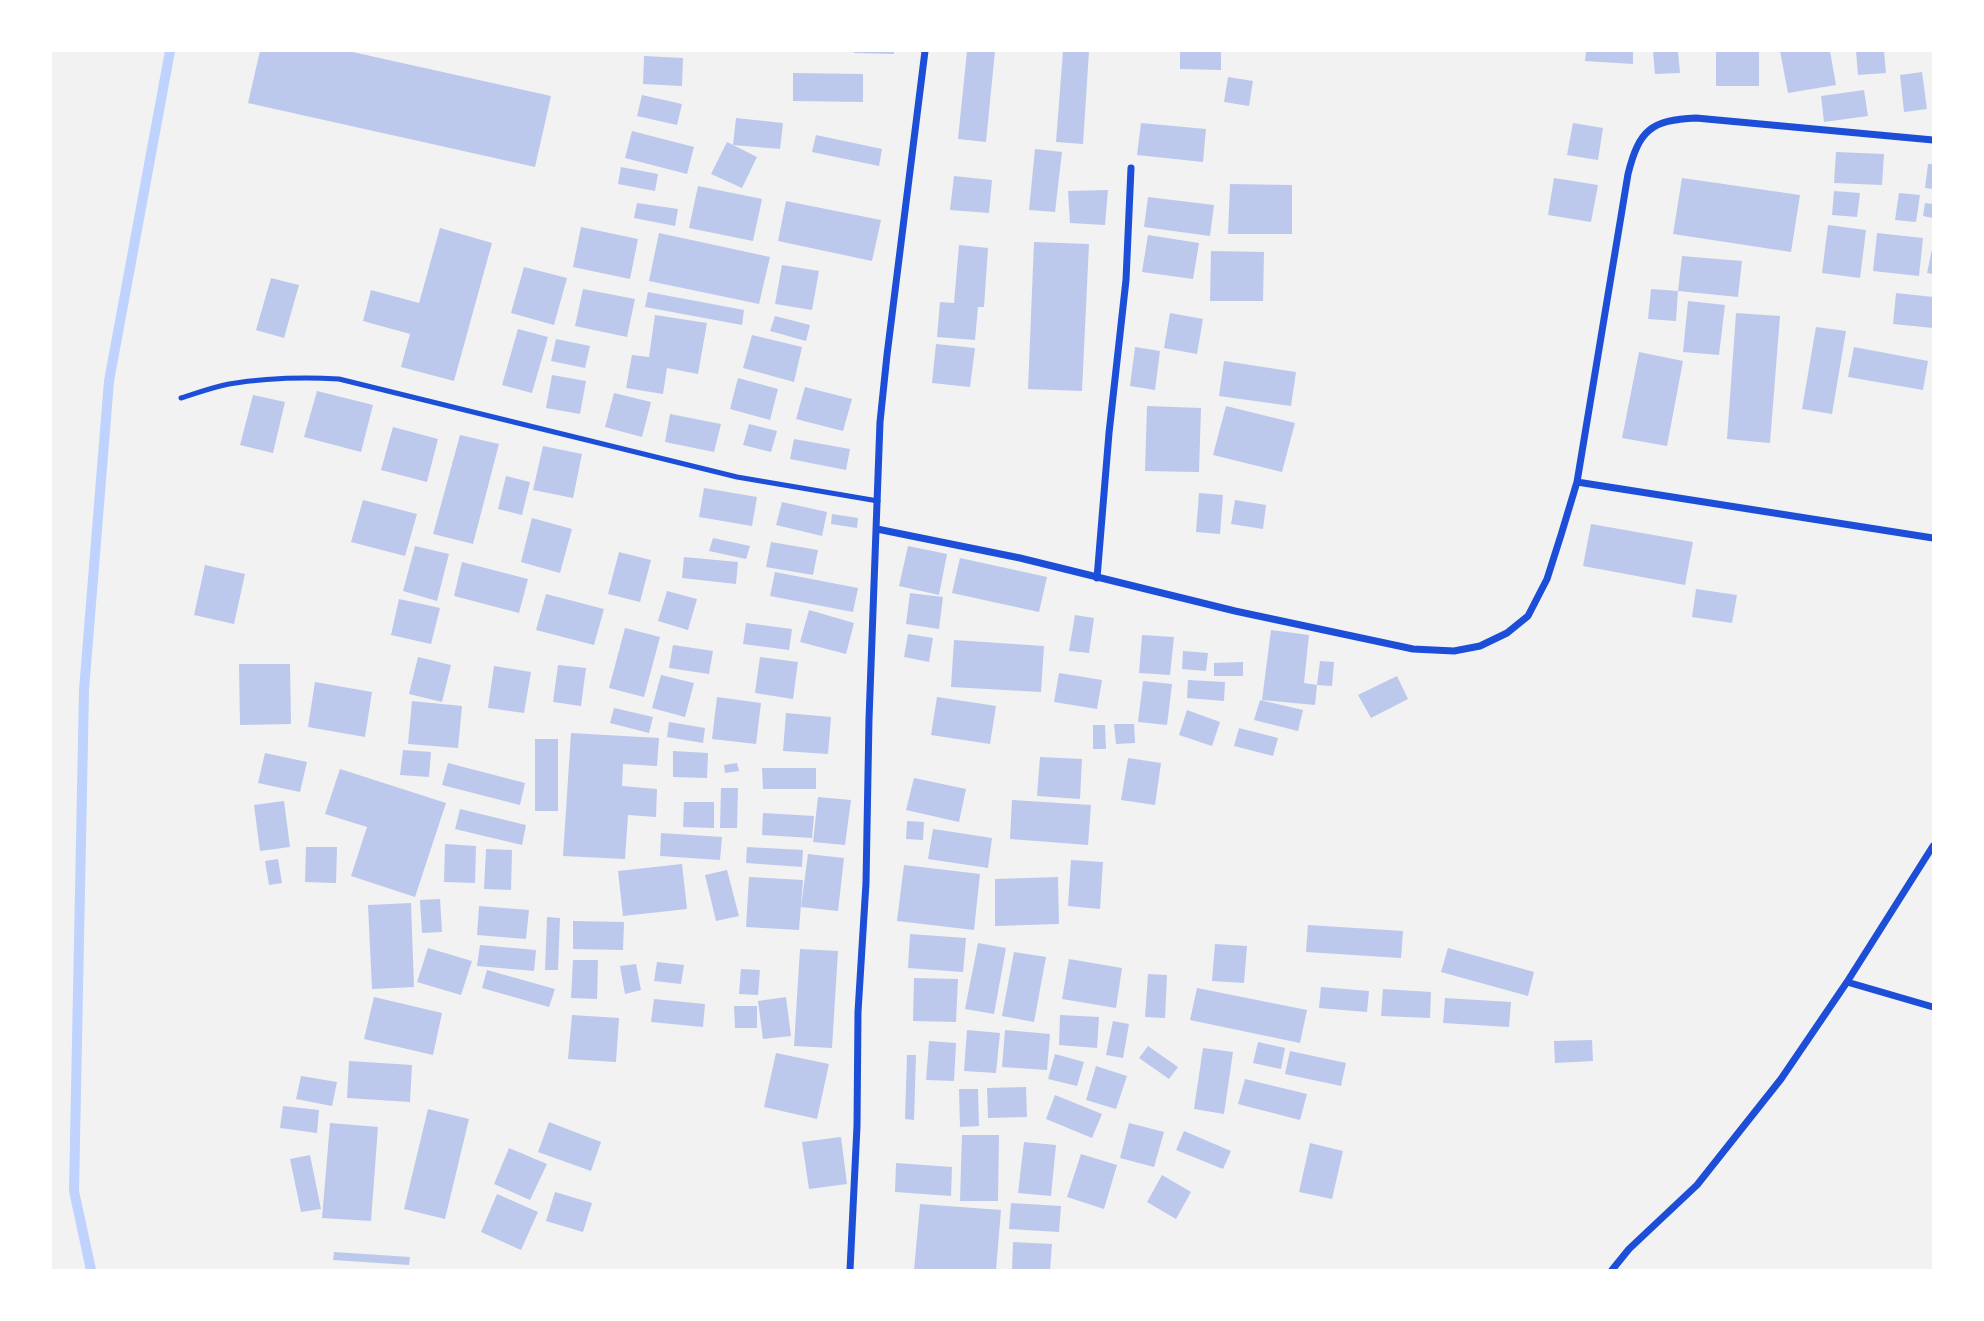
<!DOCTYPE html>
<html>
<head>
<meta charset="utf-8">
<style>
  body { margin:0 }
  #map { position:relative; width:1984px; height:1321px; overflow:hidden; background:#f2f2f2; font-family:"Fira Sans",sans-serif }
  canvas { display:block }
  .frame { position:absolute; inset:0; border:52px solid #fff; pointer-events:none }
</style>
</head>
<body>
<div id="map">
<canvas width="1984" height="1321"></canvas>
<div class="frame"></div>
</div>
<script>
const g = document.querySelector('canvas').getContext('2d');
g.lineJoin = 'round';
function strokePath(path, color, width, dash) { g.strokeStyle = color; g.lineWidth = width; g.lineCap = dash ? 'butt' : 'round'; g.setLineDash(dash || []); g.stroke(path); }
function fill(path, color) { g.fillStyle = color; g.fill(path, 'evenodd'); }
strokePath(new Path2D(`
  M91 1270 74 1191 84 690 109 381 170 51`), '#bfd3fe', 10);
fill(new Path2D(`
  M260 51H348L551 96 535 167 248 103Z
  M854 51H894V54L854 53Z
  M967 51H995L986 142 958 139Z
  M1063 51H1089L1083 144 1056 142Z
  M1180 51H1221V70L1180 69Z
  M1586 51H1633V64L1585 61Z
  M1653 51H1678L1680 73 1655 74Z
  M1716 51H1759V86H1716Z
  M1780 51H1830L1836 85 1788 93Z
  M1856 51H1884L1886 73 1858 75Z
  M644 56 683 58 682 86 643 84Z
  M1922 72 1927 109 1904 112 1900 75Z
  M793 73 863 74V102L793 101Z
  M1228 77 1253 81 1249 106 1224 102Z
  M1864 90 1868 116 1824 122 1821 96Z
  M642 95 682 104 677 125 637 116Z
  M736 118 783 123 780 149 733 145Z
  M1141 123 1206 129 1203 162 1137 155Z
  M1573 123 1603 128 1598 160 1567 155Z
  M632 131 694 147 687 174 625 158Z
  M816 135 882 149 879 166 812 152Z
  M727 142 757 157 742 188 711 174Z
  M1035 149 1062 152 1055 212 1029 210Z
  M1836 152 1884 154 1882 185 1834 183Z
  M1928 164H1933V189L1925 188Z
  M621 167 658 174 655 191 618 184Z
  M954 176 992 180 989 213 950 210Z
  M1554 178 1598 185 1591 222 1548 215Z
  M1682 178 1800 195 1791 252 1673 234Z
  M1230 184 1292 185V234H1228Z
  M698 186 762 199 753 241 689 228Z
  M1108 190 1105 225 1070 223 1068 191Z
  M1834 191 1860 193 1857 217 1832 215Z
  M1899 193 1920 195 1916 222 1895 220Z
  M1148 197 1214 205 1210 236 1144 227Z
  M786 201 881 220 872 261 778 241Z
  M637 203 678 209 675 226 634 218Z
  M1925 203 1933 204V218L1923 216Z
  M1828 225 1866 230 1860 278 1822 273Z
  M581 227 638 239 630 279 573 267Z
  M440 228 492 243 454 381 401 367 410 334 363 321 371 290 419 303Z
  M659 233 770 257 759 304 649 281Z
  M1877 233 1923 238 1919 276 1873 271Z
  M1148 235 1199 243 1193 279 1142 272Z
  M1034 242 1089 244 1082 391 1028 389Z
  M959 245 988 248 984 307H978L975 340 937 337 940 302 954 303Z
  M1932 249H1933V274L1927 273Z
  M1211 251 1264 252 1263 301H1210Z
  M1682 256 1742 261 1738 297 1678 291 1676 321 1648 319 1651 289 1678 291Z
  M782 265 819 271 812 310 775 304Z
  M524 267 567 278 554 325 511 313Z
  M271 278 299 285 284 338 256 330Z
  M583 289 635 299 627 337 575 326Z
  M648 292 744 310 742 325 645 307Z
  M1896 293 1933 297V328L1893 324Z
  M1688 301 1725 305 1719 355 1683 352Z
  M1170 313 1203 319 1197 354 1164 348Z
  M1736 313 1780 316 1770 443 1727 439Z
  M655 315 707 323 698 374 667 368 663 394 626 388 632 355 649 357Z
  M775 316 810 325 806 341 770 331Z
  M1816 327 1846 331 1832 414 1802 409Z
  M518 329 548 337 532 393 502 385Z
  M752 335 802 347 794 382 743 368Z
  M556 339 590 346 585 368 551 361Z
  M936 344 975 348 970 387 932 383Z
  M1135 347 1160 351 1155 390 1130 386Z
  M1854 347 1928 361 1923 390 1848 377Z
  M1639 352 1683 361 1667 446 1622 438Z
  M1224 361 1296 372 1291 406 1219 396Z
  M552 375 586 381 580 414 546 408Z
  M738 378 778 389 770 420 730 409Z
  M805 387 852 399 843 431 796 419Z
  M317 391 373 405 361 452 304 437Z
  M614 393 651 402 642 437 605 427Z
  M253 395 285 402 273 453 240 445Z
  M1147 406 1201 408 1199 472 1145 471Z
  M1226 406 1295 423 1282 472 1213 455Z
  M670 414 721 424 714 452 665 442Z
  M749 424 777 431 771 452 743 445Z
  M393 427 438 439 427 482 381 470Z
  M460 435 499 444 473 544 433 534Z
  M794 439 850 449 846 470 790 459Z
  M543 446 582 454 573 498 533 490Z
  M506 476 530 482 522 515 498 509Z
  M704 488 757 497 752 526 699 517Z
  M1199 493 1223 495 1220 534 1196 532Z
  M363 500 417 514 405 556 351 542Z
  M1235 500 1266 505 1263 529 1231 524Z
  M782 502 827 512 822 536 776 525Z
  M832 514 858 518 857 528 831 524Z
  M532 518 572 529 560 573 521 562Z
  M1591 524 1693 542 1685 585 1583 566Z
  M713 538 750 546 746 559 709 551Z
  M771 542 818 550 813 575 766 567Z
  M415 546 449 554 437 601 403 591Z
  M908 546 947 554 939 595 899 586Z
  M619 552 651 560 640 602 608 594Z
  M684 557 738 562 736 584 682 578Z
  M960 558 1047 577 1039 612 952 593Z
  M462 562 528 579 519 613 454 596Z
  M205 565 245 574 234 624 194 615Z
  M775 572 858 588 853 612 770 596Z
  M1696 589 1737 595 1732 623 1692 617Z
  M667 591 697 599 688 630 658 621Z
  M910 593 943 597 939 629 906 624Z
  M546 594 604 609 594 645 536 630Z
  M399 599 440 608 431 644 391 635Z
  M809 610 854 623 846 654 800 642Z
  M1075 615 1094 618 1089 653 1069 651Z
  M746 623 792 629 789 650 743 644Z
  M625 628 660 637 644 697 609 688Z
  M1271 630 1309 635 1304 683 1317 685 1320 661 1334 662 1332 686 1317 685 1315 705 1262 700Z
  M908 634 933 638 929 662 904 657Z
  M1142 635 1174 637 1170 675 1139 673Z
  M954 640 1044 646 1041 692 951 687Z
  M673 645 713 651 709 674 669 668Z
  M1183 651 1208 653 1206 671 1182 669Z
  M418 657 451 665 442 702 409 694Z
  M760 657 798 662 793 699 755 693Z
  M1243 662V676H1214V663Z
  M239 664H290L291 724 240 725Z
  M558 665 586 668 581 706 553 702Z
  M494 666 531 672 524 713 488 708Z
  M1059 673 1102 680 1097 709 1054 702Z
  M661 675 694 683 685 717 652 708Z
  M1397 676 1408 699 1371 718 1358 695Z
  M1188 680 1225 682 1224 701 1187 698Z
  M1143 681 1172 684 1167 725 1138 722Z
  M315 682 372 692 365 737 308 727Z
  M717 697 761 703 756 744 712 739Z
  M937 697 996 706 990 744 931 735Z
  M1260 700 1303 710 1298 731 1254 720Z
  M412 701 462 706 458 748 408 744Z
  M614 708 653 717 649 733 610 723Z
  M1187 710 1220 722 1212 746 1179 735Z
  M786 713 831 717 828 754 783 751Z
  M669 722 705 728 703 743 667 737Z
  M1114 724H1134L1135 743 1116 744Z
  M1093 725H1105L1106 749H1093Z
  M1239 728 1278 738 1273 756 1234 746Z
  M571 733 659 738 657 766 623 764 622 786 657 789 656 817 628 815 625 859 563 856Z
  M535 739H558V811H535Z
  M403 750 431 752 429 777 400 775Z
  M673 751 708 753 707 778 673 777Z
  M265 753 307 762 300 792 258 783Z
  M1040 757 1082 759 1080 799 1037 796Z
  M1128 758 1161 763 1155 805 1121 800Z
  M448 763 525 783 520 805 442 785Z
  M737 763 739 771 725 773 724 765Z
  M762 768H816V789H763Z
  M340 769 446 803 415 897 351 876 367 827 325 814Z
  M914 778 966 789 959 822 906 810Z
  M721 788H738L737 828H720Z
  M818 797 851 800 845 845 813 842Z
  M1012 800 1091 805 1088 845 1010 839Z
  M284 801 290 847 260 851 254 805Z
  M684 802H714V828L683 827Z
  M460 809 526 825 522 845 455 829Z
  M763 813 814 816 812 838 762 835Z
  M907 821 924 822 923 840 906 839Z
  M933 829 992 838 988 868 928 859Z
  M661 833 722 837 720 860 660 856Z
  M445 844 476 846 475 883 444 882Z
  M306 847H337L336 883 305 882Z
  M747 847 803 850 802 867 746 863Z
  M486 849 512 850 511 890 484 889Z
  M808 854 844 858 838 911 801 907Z
  M278 859 282 883 269 885 265 861Z
  M1071 860 1103 862 1100 909 1068 906Z
  M682 864 687 909 623 916 618 871Z
  M904 865 980 874 974 930 897 921Z
  M727 870 739 916 716 921 705 875Z
  M749 877 803 880 799 930 746 927Z
  M1058 877 1059 924 995 926V879Z
  M440 899 442 932 422 933 420 900Z
  M411 903 414 987 372 989 368 905Z
  M479 906 529 910 526 939 477 935Z
  M547 917 560 918 558 970H545Z
  M573 921 624 922 623 950 573 949Z
  M1308 925 1403 931 1401 958 1306 952Z
  M910 934 966 938 963 972 908 968Z
  M978 943 1006 948 994 1014 965 1009Z
  M1215 944 1247 946 1244 983 1212 981Z
  M480 945 536 950 534 971 477 966Z
  M428 948 472 961 461 995 417 982Z
  M1448 948 1534 972 1528 996 1441 972Z
  M800 949 838 951 832 1048 794 1046Z
  M1014 952 1046 957 1034 1022 1002 1016Z
  M1069 959 1122 968 1116 1008 1062 999Z
  M573 960H598L597 999 571 998Z
  M657 962 684 965 681 984 654 981Z
  M636 964 641 990 625 994 620 966Z
  M741 969 760 970 758 995 739 994Z
  M487 970 555 989 549 1007 482 988Z
  M1148 974 1167 975 1165 1018 1145 1017Z
  M914 978 958 979 956 1022 913 1021Z
  M1321 987 1369 991 1367 1012 1319 1008Z
  M1197 988 1307 1010 1300 1043 1190 1020Z
  M1383 989 1431 992 1430 1018 1381 1016Z
  M374 997 442 1013 433 1055 364 1039Z
  M786 997 791 1036 763 1039 758 1001Z
  M1445 998 1511 1002 1509 1027 1443 1023Z
  M654 999 705 1004 703 1027 651 1022Z
  M734 1006H757V1028H735Z
  M572 1015 619 1018 616 1062 568 1059Z
  M1060 1015 1099 1017 1097 1048 1059 1045Z
  M1113 1021 1129 1024 1123 1058 1106 1055Z
  M967 1030 1000 1033 996 1073 964 1071Z
  M1005 1030 1050 1034 1047 1070 1002 1067Z
  M1592 1040 1593 1061 1555 1063 1554 1041Z
  M929 1041 956 1043 954 1081 926 1080Z
  M1258 1042 1285 1048 1281 1069 1253 1063Z
  M1148 1046 1178 1067 1169 1079 1139 1058Z
  M1203 1048 1233 1052 1224 1114 1194 1109Z
  M1290 1051 1346 1063 1341 1086 1285 1074Z
  M776 1053 829 1064 817 1119 764 1107Z
  M1055 1054 1084 1062 1077 1086 1048 1079Z
  M907 1055H916L914 1120 905 1119Z
  M349 1061 412 1065 410 1102 347 1098Z
  M1096 1066 1127 1076 1116 1109 1086 1100Z
  M301 1076 337 1082 332 1106 296 1099Z
  M1245 1079 1307 1094 1300 1120 1238 1104Z
  M1026 1087 1027 1117 988 1118 987 1088Z
  M959 1089H978L979 1126 960 1127Z
  M1055 1095 1102 1114 1092 1138 1046 1119Z
  M283 1106 319 1110 317 1133 280 1128Z
  M428 1109 469 1119 445 1219 404 1209Z
  M549 1122 601 1142 591 1171 538 1152Z
  M330 1123 378 1127 371 1221 322 1218Z
  M1129 1123 1164 1132 1154 1167 1120 1158Z
  M1184 1131 1231 1151 1223 1169 1176 1150Z
  M962 1135H999L998 1201H960Z
  M841 1137 847 1184 809 1189 802 1142Z
  M1024 1142 1056 1145 1051 1196 1018 1193Z
  M1310 1143 1343 1151 1332 1199 1299 1192Z
  M509 1148 547 1164 530 1200 494 1184Z
  M1081 1154 1117 1165 1104 1209 1067 1197Z
  M310 1155 321 1209 301 1212 290 1159Z
  M896 1163 952 1167 951 1196 895 1192Z
  M1162 1175 1191 1192 1176 1219 1147 1202Z
  M555 1192 592 1203 583 1232 546 1221Z
  M497 1194 538 1212 521 1250 481 1232Z
  M1011 1203 1061 1206 1059 1232 1009 1229Z
  M920 1204 1001 1210 996 1270H914Z
  M1013 1242 1052 1244 1050 1270H1012Z
  M334 1252 410 1257 409 1265 333 1260Z`), '#bdc9ec');
strokePath(new Path2D(`
  M181 398C197 393 213 387 229 384 266 378 302 377 339 379L737 477 878 501`), '#1d4ed8', 5);
strokePath(new Path2D(`
  M1577 482 1933 538
  M877 529 1020 558 1235 611 1413 649 1454 651 1480 646 1507 633 1528 616 1547 579 1561 535 1577 482 1628 174C1639 130 1651 120 1696 118L1933 140
  M1097 578 1109 433 1126 280 1131 168
  M1847 982 1933 1007
  M850 1270 857 1126 858 1012 866 883 869 719 880 422 887 355 925 51
  M1612 1270 1629 1249 1697 1185 1781 1079 1847 982 1933 846`), '#1d4ed8', 7);
</script>
</body>
</html>
